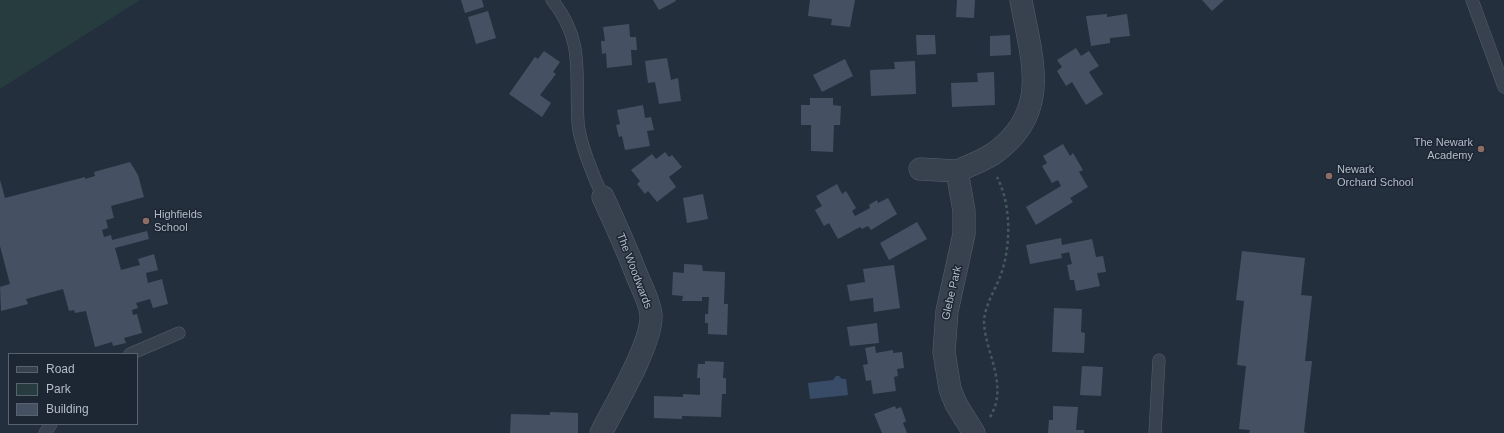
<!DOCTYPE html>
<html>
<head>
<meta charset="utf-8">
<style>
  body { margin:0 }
  #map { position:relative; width:1504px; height:433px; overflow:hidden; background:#242f3e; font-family:Helvetica,sans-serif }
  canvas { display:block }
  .legend { position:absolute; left:8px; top:353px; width:130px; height:72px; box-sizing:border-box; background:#1d2633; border:1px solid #59626f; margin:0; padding:5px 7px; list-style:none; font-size:12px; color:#b4bcc9 }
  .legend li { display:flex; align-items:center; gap:8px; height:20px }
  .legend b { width:20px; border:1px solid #59626f }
</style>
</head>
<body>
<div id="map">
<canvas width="1504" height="433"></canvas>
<ul class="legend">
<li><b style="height:5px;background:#38414e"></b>Road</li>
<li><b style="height:11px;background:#263c3f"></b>Park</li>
<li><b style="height:11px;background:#455162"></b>Building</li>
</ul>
</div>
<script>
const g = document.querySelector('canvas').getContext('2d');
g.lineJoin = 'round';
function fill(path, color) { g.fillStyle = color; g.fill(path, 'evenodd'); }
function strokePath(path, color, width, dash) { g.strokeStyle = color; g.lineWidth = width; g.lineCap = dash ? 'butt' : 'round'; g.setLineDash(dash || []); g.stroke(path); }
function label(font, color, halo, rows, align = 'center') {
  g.font = font + ' Helvetica,sans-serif'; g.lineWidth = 3; g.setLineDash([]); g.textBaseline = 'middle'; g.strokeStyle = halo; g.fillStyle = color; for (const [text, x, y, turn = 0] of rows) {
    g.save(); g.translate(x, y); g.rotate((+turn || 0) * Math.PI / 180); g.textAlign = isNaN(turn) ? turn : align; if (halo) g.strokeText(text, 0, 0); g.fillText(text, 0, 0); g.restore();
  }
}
fill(new Path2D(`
  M0 0H140L0 89Z`), '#263c3f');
fill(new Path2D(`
  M836 376H839L842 379H846L848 395 810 399 808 383 833 380Z`), '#394c67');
fill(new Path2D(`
  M461 0H482L484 7 465 13Z
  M653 0H675L676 1 659 10Z
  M810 0H855L850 27 831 25 832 19 808 16Z
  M957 0H975L974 18 956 17Z
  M1202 0H1224L1212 11Z
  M488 11 496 38 476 44 468 17Z
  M1107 14V17L1127 14 1130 36 1110 38V43L1091 46 1086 16Z
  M629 24 630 37H636L637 50H631L632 65 607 68 606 53 602 54 601 41H605L603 27Z
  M916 35H935L936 54 917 55Z
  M1010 35 1011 55 990 56V36Z
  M1076 48 1081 56 1089 51 1099 66 1089 72 1103 94 1086 105 1072 82 1066 86 1057 71 1062 67 1057 60Z
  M544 51 560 62 553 72 556 74 540 95 551 103 542 117 509 94 535 57 538 59Z
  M667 58 671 80 678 78 681 101 659 104 655 82 648 83 645 61Z
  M845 59 853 76 822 92 813 75Z
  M915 61 916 94 871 96 870 70 895 69 894 62Z
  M994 72 995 105 952 107 951 83 978 82 977 73Z
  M810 98H833V105L841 106 840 125H834L833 152 811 151V125H801V105H810Z
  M643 105 645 118 651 117 654 130 647 131 650 146 625 150 622 136 619 137 616 125 620 124 617 110Z
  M1063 144 1070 156 1073 153 1083 170 1079 172 1088 187 1070 198 1073 202 1036 225 1026 207 1061 186 1058 180 1052 183 1042 166 1047 163 1043 156Z
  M665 152 669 157 672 155 682 167 669 177 676 187 657 202 648 191 645 194 637 184 640 181 631 170 652 154 656 159Z
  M130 162 138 175 144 197 111 206 114 218 106 220 108 228 102 230 104 237 111 235 112 240 147 231 149 239 115 248 121 270 140 265 138 259 154 254 158 270 146 273 148 283 162 279 168 304 153 308 150 299 136 303 138 308 132 310 133 315 137 314 142 333 124 338 126 343 113 346 112 342 95 347 86 311 75 313 74 310 69 311 63 289 26 299 28 304 1 311 0 287 10 284 0 246V180L5 198 85 177V179L95 176 94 172Z
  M837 184 842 194 846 191 856 208 852 211 855 216 870 208 869 205 877 200 878 203 888 198 897 214 871 230 868 226 862 229 860 227 838 239 829 223 824 226 815 210 822 206 816 196Z
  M703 194 708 219 687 223 683 198Z
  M917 222 927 239 889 260 880 243Z
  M1061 238 1062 245 1092 239 1096 257 1103 256 1106 272 1097 273 1100 286 1076 291 1074 280H1070L1067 265 1072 264 1069 252 1061 254 1062 258 1030 264 1026 245Z
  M1242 251 1305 258 1301 295 1312 296 1305 361H1312L1304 432 1307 433H1249L1250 430 1239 429 1246 366 1237 365 1244 301 1236 300Z
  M684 264 702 265 703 271 725 272 724 304H728L727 335 708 334V323H705V314H708L709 297H702V301H682L683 296 672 295 673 272 684 273Z
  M894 265 900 308 874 312 873 298 850 301 847 285 865 282 863 269Z
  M1054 308 1082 309 1081 332 1085 333 1084 353 1052 352Z
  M877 323 879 343 850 346 847 327Z
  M875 346 876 353 893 350V353L902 352 904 368 897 369 898 376 894 377 896 391 873 394 871 380 866 381 863 365 868 364 865 348Z
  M705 361 724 362 723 378H726V394H722L721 417 682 416V419L654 418V396L683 397V394L700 395V378H697L698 364H705Z
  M1082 366 1103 367 1101 396 1080 395Z
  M895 406 896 409 901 407 906 421 903 423 907 433H882L874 414Z
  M1053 406 1078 407 1076 430H1084V433H1048L1049 420H1053Z
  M550 412 578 413V433H510L511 414 550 415Z`), '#455162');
const lane = new Path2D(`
  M552 0C585 41 575 73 578 122 579 141 594 178 603 197
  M1472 0 1504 87
  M130 354 179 333
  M45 433 51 424
  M1155 433 1159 360`);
const street = new Path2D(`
  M920 169 957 171
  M601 433C614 407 653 342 651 315 650 303 643 290 638 278 627 250 615 223 603 197
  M974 433 956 404 950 389 944 352 947 311 964 234V211L957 171C969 166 982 161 993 154 1053 112 1031 58 1021 0`);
strokePath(lane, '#565f6c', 13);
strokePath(street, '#565f6c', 23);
strokePath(new Path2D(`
  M990 417C1009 386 986 355 984 323 984 307 994 292 1000 277 1011 248 1012 206 997 177`), '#44595c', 2.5, [3, 3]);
strokePath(lane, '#38414e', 12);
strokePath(street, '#38414e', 22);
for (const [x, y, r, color] of [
  [1481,149,4,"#8d6e63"],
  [1329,176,4,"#8d6e63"],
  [146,221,4,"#8d6e63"]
]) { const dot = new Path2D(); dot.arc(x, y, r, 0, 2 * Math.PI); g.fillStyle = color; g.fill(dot); strokePath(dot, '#1d2633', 1.5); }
label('11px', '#b4bcc9', '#1d2633', [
  ["The Newark",1473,143,"right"],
  ["Academy",1473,156,"right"],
  ["Newark",1337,170],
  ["Orchard School",1337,183],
  ["Highfields",154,215],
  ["School",154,228]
], 'left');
label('11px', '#b4bcc9', '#1d2633', [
  ["The Woodwards",634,271,69],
  ["Glebe Park",952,293,-77]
]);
</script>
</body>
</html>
